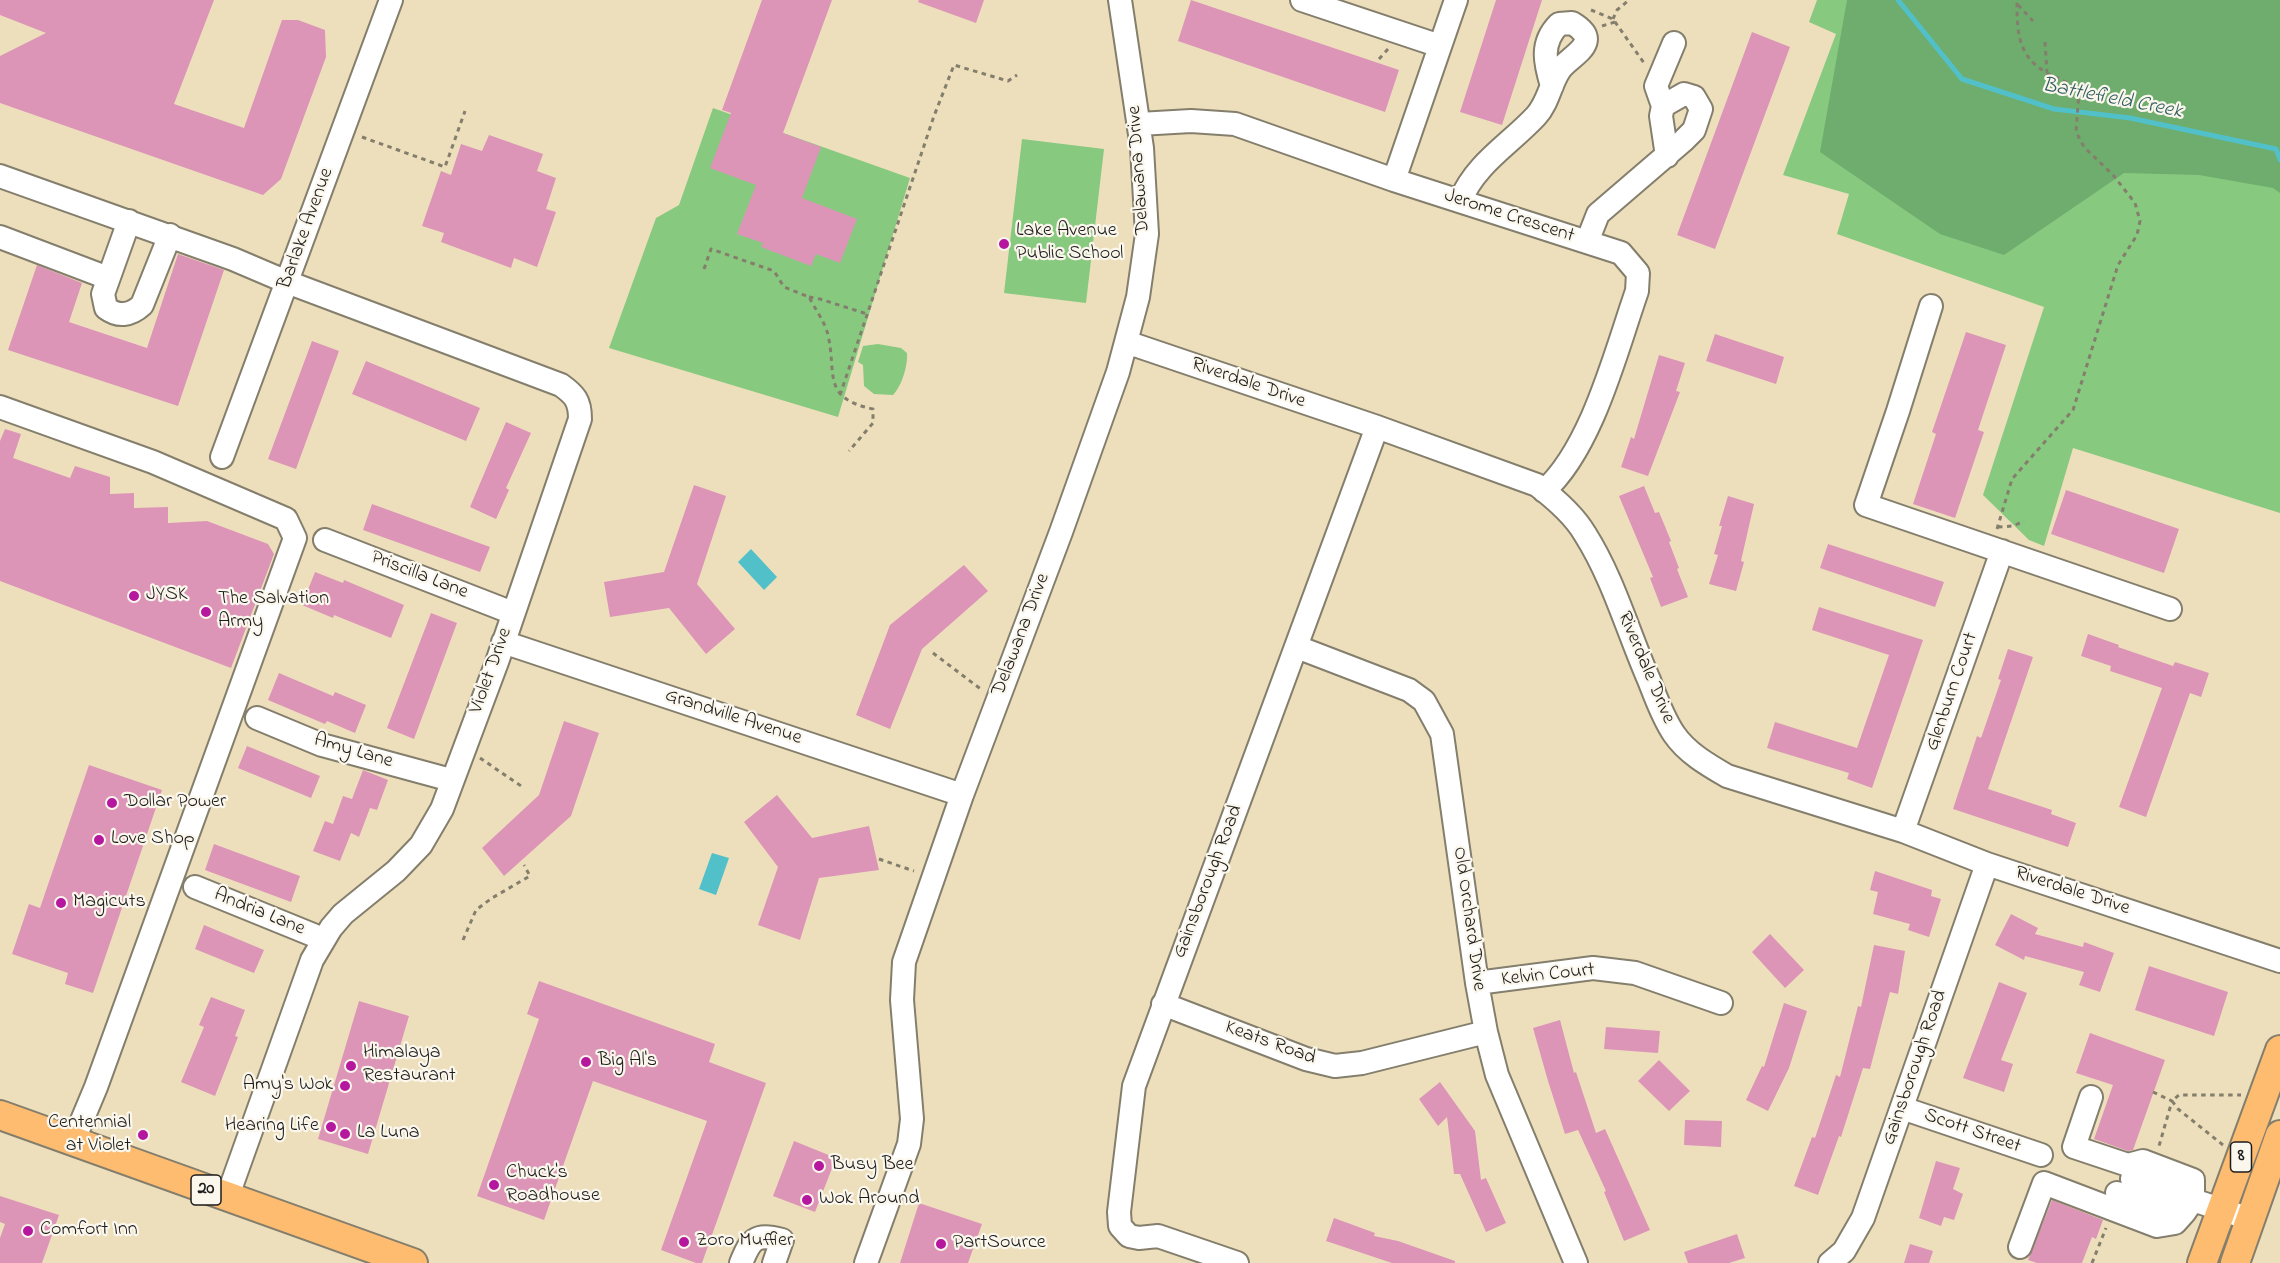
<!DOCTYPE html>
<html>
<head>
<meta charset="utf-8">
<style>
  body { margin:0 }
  canvas { display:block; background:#eddfbc }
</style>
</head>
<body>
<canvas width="2280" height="1263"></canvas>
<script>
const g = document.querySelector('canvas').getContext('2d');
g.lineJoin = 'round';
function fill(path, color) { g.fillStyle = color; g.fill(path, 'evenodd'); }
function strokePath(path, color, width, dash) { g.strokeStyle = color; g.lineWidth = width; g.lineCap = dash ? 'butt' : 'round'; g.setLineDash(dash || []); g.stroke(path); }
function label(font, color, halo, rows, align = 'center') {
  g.font = font + ' "Indie Flower",sans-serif'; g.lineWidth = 4.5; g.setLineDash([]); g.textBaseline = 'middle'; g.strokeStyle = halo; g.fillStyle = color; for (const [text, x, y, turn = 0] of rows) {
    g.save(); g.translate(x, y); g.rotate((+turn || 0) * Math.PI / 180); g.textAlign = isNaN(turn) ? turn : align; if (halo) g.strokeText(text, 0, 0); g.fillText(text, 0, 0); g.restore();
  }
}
fill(new Path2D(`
  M1817 0H2280V513L2073 448 2044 546 2029 540 1983 495 2044 307 1837 234 1849 194 1783 175 1836 34 1809 22Z
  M713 108 910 178 838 417 609 348 656 218 679 205Z
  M1022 139 1104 149 1086 303 1004 293Z
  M878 344 901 348 907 353C908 365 902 386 893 395L874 394 864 386 863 365 858 362 863 346Z`), '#88c980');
fill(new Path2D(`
  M1847 0H2280V193L2273 188 2199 175 2124 173 2004 255 1940 234 1820 152Z`), '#6ead6e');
fill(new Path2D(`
  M751 549 777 577 764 590 738 562Z
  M712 853 729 858 716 895 699 889Z`), '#52c0c8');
strokePath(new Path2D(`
  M1898 0 1962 79 2054 109 2130 118 2276 149 2280 160`), '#52c0c8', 5);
fill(new Path2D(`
  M0 0H214L174 104 244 128 282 20H298L325 30 326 57 281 179 263 195 0 103V56L46 33 0 15Z
  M762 0H832L783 133 821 147 802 198 857 219 840 263 816 254 811 266 761 247 763 243 737 234 756 185 710 168 731 113 722 110Z
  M919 0H984L976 23 918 2Z
  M1191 0 1399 70 1385 112 1178 41Z
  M1496 0H1542L1502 125 1460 112Z
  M1752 32 1790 47 1715 249 1677 235Z
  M489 135 543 154 537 171 556 178 546 209 556 212 537 267 514 258 511 268 441 242 444 233 422 226 441 171 451 175 461 144 482 151Z
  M178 254 224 270 178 406 8 350 37 265 82 283 69 322 147 348Z
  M1966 332 2006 345 1978 430 1984 432 1955 518 1913 504 1936 434 1932 432Z
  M1715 334 1784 357 1776 384 1706 361Z
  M312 341 339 351 296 469 268 459Z
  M1659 355 1685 363 1676 391 1680 392 1648 476 1621 467 1631 437 1634 439Z
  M366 361 480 408 466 441 352 394Z
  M506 422 531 433 506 488 509 490 496 519 470 507Z
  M5 429 21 434 13 458 70 478 75 466 110 477V494L134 493V508L168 507V523L207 521 268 544 274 554 231 668 0 581V441Z
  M694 485 726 496 697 584 735 629 706 654 669 608 610 617 604 582 664 572Z
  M1644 486 1655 513 1659 512 1671 541 1669 542 1679 568 1677 569 1688 597 1661 607 1650 578 1653 577 1619 496Z
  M2066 490 2179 529 2164 573 2051 534Z
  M1728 496 1754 504 1741 561 1744 562 1736 591 1709 584 1718 555 1714 554 1722 526H1719Z
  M372 504 490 547 480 572 363 530Z
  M1828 544 1944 582 1935 607 1820 568Z
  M964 565 988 591 922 649 890 729 856 715 890 625Z
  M315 572 343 583 344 580 404 605 391 638 334 615 333 618 302 605Z
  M1819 607 1923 640 1872 788 1847 779 1849 773 1767 748 1775 722 1857 748 1889 655 1812 630Z
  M431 613 457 623 414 739 387 728Z
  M2088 634 2119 645 2118 647 2173 666 2175 662 2209 673 2201 697 2190 693 2146 817 2119 807 2162 688 2110 671 2111 666 2081 656Z
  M2008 649 2033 657 1988 789 2052 810 2051 814 2076 823 2068 847 1953 809 1977 736 1981 738 2001 680 1998 679Z
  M279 673 333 696 335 692 366 705 355 733 327 721 325 724 268 700Z
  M564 721 599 733 571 816 504 876 482 848 539 795Z
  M247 746 320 776 311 798 238 768Z
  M89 765 162 790 93 993 65 984 68 973 12 954 29 904 40 908Z
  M363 770 388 780 377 810 370 808 359 837 351 833 340 861 313 851 325 821 333 824 343 796 352 799Z
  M777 795 812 838 869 826 879 870 819 878 800 940 758 925 778 867 744 822Z
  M214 844 300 876 291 902 205 870Z
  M1875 871 1932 890 1931 896 1941 899 1929 937 1908 930 1910 924 1873 914 1878 892 1870 890Z
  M2011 914 2038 928 2035 934 2083 947 2084 942 2114 953 2100 992 2079 985 2084 972 2025 956 2024 960 1995 945Z
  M204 925 264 950 254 973 195 949Z
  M1770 934 1804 970 1785 988 1752 952Z
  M1874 945 1905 951 1898 994 1890 992 1870 1069 1863 1068 1841 1137 1839 1136 1818 1195 1794 1186 1812 1137 1815 1138 1836 1075 1840 1077 1858 1006 1861 1007Z
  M2149 966 2228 992 2214 1036 2135 1010Z
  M539 981 715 1044 709 1062 766 1083 702 1263H696L661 1250 707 1121 593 1081 544 1220 477 1196 539 1019 527 1014Z
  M1999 982 2027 993 2001 1060 2013 1064 2004 1092 1963 1078Z
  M211 997 245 1010 235 1036 238 1037 215 1096 181 1082 204 1027 199 1025Z
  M359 1001 409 1016 368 1154 318 1139Z
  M1784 1003 1807 1011 1789 1068 1768 1111 1746 1100 1762 1066 1764 1067Z
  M1560 1020 1574 1073 1576 1072 1596 1133 1605 1129 1650 1230 1624 1241 1604 1192 1606 1191 1578 1130 1565 1134 1548 1081 1533 1028Z
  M1606 1027 1660 1031 1658 1053 1604 1049Z
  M2090 1033 2165 1060 2133 1150 2128 1151 2094 1139 2113 1085 2076 1073Z
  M1659 1060 1690 1091 1669 1111 1638 1081Z
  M1440 1082 1475 1131 1481 1180 1486 1178 1506 1223 1486 1232 1460 1174H1454L1447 1117 1438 1126 1419 1099Z
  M1685 1120 1722 1121 1721 1147 1684 1145Z
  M794 1141 836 1158 815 1212 773 1196Z
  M1936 1161 1960 1168 1953 1189 1963 1194 1954 1220 1944 1217 1941 1226 1919 1218Z
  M0 1196 59 1215 42 1263H0V1238L5 1224 0 1222Z
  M2052 1200 2103 1220 2096 1239 2092 1237 2082 1263H2037L2028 1260Z
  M919 1203 982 1224 968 1263H900Z
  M1334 1218 1375 1233 1374 1236 1398 1241 1455 1261V1263H1392L1326 1241Z
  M1737 1234 1745 1258 1729 1263H1688L1684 1252Z
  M1910 1244 1933 1251 1929 1263H1904Z`), '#dc95b7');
const minor = new Path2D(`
  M1302 0 1440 46
  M1663 106 1656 86 1674 43
  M1139 124 1191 121 1235 124 1394 180 1621 253 1638 273 1637 291C1616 351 1592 448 1544 491
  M0 176 233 259 287 282 561 385C575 395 580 401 580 419L497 662 442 809 421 845 396 871 343 914 331 928 312 960 227 1198
  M1394 180 1456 0
  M1460 201C1476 163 1509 145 1536 116 1548 103 1550 85 1559 71 1568 56 1606 43 1572 23L1559 24C1540 43 1545 63 1552 86
  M129 221 103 294 106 308C118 317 130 316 142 305L170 235
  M0 237 108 278
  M1587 242 1598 214 1683 141 1694 130 1701 109 1694 97 1684 94 1663 106 1661 116 1667 156
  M1931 306 1898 411 1866 505 2170 609
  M1126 342 1377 427 1537 485C1554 498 1574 515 1585 534 1613 578 1628 632 1649 680 1656 698 1663 718 1674 734 1687 753 1708 765 1727 776L1903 831 1987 864 2280 961
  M0 407 153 462 286 519 295 538 96 1087 73 1142
  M222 457 391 0
  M325 540 513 613
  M503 642 962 795
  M1297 647 1409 690 1424 701 1442 734 1477 983 1486 1032 1497 1075 1576 1263
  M257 718 322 745 451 780
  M1903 831 2002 551
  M195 887 323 939
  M1477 983 1593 968 1635 973 1721 1003
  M1163 1004 1306 1059 1335 1066 1362 1063 1486 1032
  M2091 1097 2074 1147 2128 1165 2143 1161 2193 1180V1200L2132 1179
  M1902 1108 2041 1155
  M2117 1193 2184 1213 2193 1200 2250 1219
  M2020 1247 2044 1183 2157 1226 2175 1223 2184 1213
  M741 1263C751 1239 755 1233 782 1240L774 1263
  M866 1263 909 1144 912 1119 902 1000 904 962 962 795 1061 532 1118 372 1138 297 1147 234 1142 148 1120 0
  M1237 1263 1158 1236 1139 1238 1129 1236 1120 1226 1119 1212 1134 1086 1377 427
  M1830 1263 1844 1251 1863 1218 1987 864`);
const major = new Path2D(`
  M0 1115 413 1263
  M2202 1263 2280 1050
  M2235 1263 2280 1135`);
strokePath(minor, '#847e6c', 26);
strokePath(major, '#847e6c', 32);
strokePath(new Path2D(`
  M2018 5 2033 21
  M1591 10 1613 19 1644 63
  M1613 19 1617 10 1629 0
  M1602 26 1615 22
  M2045 42 2047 73
  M1379 59 1388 49
  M362 137 445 167 465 111
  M704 269 711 249 774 271 784 287 809 297C815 309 825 322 828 335 837 374 821 398 873 409V423L849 451
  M809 297 820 299 867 314
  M840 395 934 116 954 65 1008 81 1017 75
  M1998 527 2013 526 2024 521
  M1997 529 2012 479 2073 410 2118 265 2137 235 2140 221 2135 203 2113 175 2084 147 2076 132 2079 92C2070 82 2058 79 2047 73 2017 56 2017 31 2017 0
  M933 653 982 690
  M480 758 524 788
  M879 859 914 871
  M463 940 476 910 492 898 530 876 524 865
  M2153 1092 2172 1101 2159 1146
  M2223 1145 2178 1109 2172 1101 2179 1095H2241
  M2092 1263 2106 1228`), '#847e6c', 3, [4.5, 4.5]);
strokePath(minor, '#fff', 22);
strokePath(major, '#febc70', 28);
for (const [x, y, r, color] of [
  [1004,244,6,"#b5179e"],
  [134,596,6,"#b5179e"],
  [206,612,6,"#b5179e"],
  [112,803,6,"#b5179e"],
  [99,840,6,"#b5179e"],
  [61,903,6,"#b5179e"],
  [586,1062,6,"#b5179e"],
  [351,1066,6,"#b5179e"],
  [345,1086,6,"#b5179e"],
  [331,1127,6,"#b5179e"],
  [345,1134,6,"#b5179e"],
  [143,1135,6,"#b5179e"],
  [819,1166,6,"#b5179e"],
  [494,1185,6,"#b5179e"],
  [807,1200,6,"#b5179e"],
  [28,1231,6,"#b5179e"],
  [684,1242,6,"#b5179e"],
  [941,1244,6,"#b5179e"]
]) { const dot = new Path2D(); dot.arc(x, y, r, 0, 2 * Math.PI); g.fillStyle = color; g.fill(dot); strokePath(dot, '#fbf7ec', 2); }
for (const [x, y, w] of [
  [2241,1157,21],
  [206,1190,30]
]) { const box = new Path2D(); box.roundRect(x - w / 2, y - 15, w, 30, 4.5); g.fillStyle = '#fbf7ec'; g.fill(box); strokePath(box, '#1c1c1c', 1.5); }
label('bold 18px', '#1c1c1c', null, [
  ["8",2241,1157],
  ["20",206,1190]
]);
label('20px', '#1c1c1c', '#fbf7ec', [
  ["Delawana Drive",1140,170,-94],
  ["Jerome Crescent",1509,217,18],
  ["Barlake Avenue",307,229,-70],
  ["Riverdale Drive",1248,384,19],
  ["Priscilla Lane",419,576,21],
  ["Delawana Drive",1022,635,-69],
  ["Riverdale Drive",1645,668,67],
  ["Violet Drive",492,671,-70],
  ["Glenburn Court",1953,692,-71],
  ["Grandville Avenue",733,718,18],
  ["Amy Lane",353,752,16],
  ["Gainsborough Road",1209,882,-69],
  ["Riverdale Drive",2072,892,18],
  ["Andria Lane",259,913,22],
  ["Old Orchard Drive",1468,919,82],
  ["Kelvin Court",1548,976,-6],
  ["Keats Road",1270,1044,20],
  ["Gainsborough Road",1916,1068,-71],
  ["Scott Street",1972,1132,19]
]);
label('20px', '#1c1c1c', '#fbf7ec', [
  ["Lake Avenue",1016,232],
  ["Public School",1016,255],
  ["JYSK",146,596],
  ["The Salvation",218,600],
  ["Army",218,623],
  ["Dollar Power",124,803],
  ["Love Shop",111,840],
  ["Magicuts",73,903],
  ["Himalaya",363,1054],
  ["Restaurant",363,1077],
  ["Big Al's",598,1062],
  ["Amy's Wok",333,1086,"right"],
  ["Centennial",131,1124,"right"],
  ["at Violet",131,1147,"right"],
  ["Hearing Life",319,1127,"right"],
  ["La Luna",357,1134],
  ["Busy Bee",831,1166],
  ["Chuck's",506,1174],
  ["Roadhouse",506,1197],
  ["Wok Around",819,1200],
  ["Comfort Inn",40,1231],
  ["Zoro Muffler",696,1242],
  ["PartSource",953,1244]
], 'left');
label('italic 21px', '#325e61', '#fbf7ec', [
  ["Battlefield Creek",2112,100,11]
]);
</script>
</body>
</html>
